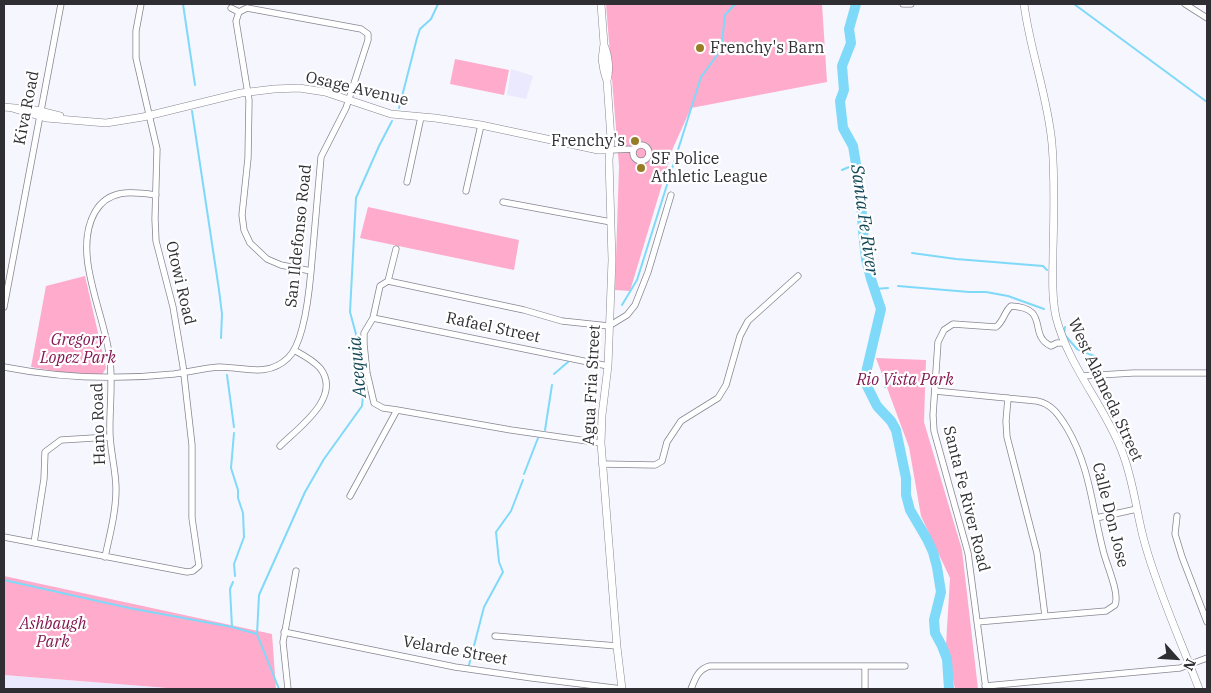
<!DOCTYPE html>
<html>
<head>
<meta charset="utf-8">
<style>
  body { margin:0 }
  #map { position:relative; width:1211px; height:693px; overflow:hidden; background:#f6f6fe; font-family:"IBM Plex Serif",serif }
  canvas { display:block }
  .frame { position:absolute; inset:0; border:5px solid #2f2e33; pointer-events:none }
  .north { position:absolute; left:1151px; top:633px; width:50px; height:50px; -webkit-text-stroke:4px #fff; paint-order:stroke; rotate:116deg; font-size:14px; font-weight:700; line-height:20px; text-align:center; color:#2f2e33 }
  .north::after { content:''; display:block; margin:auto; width:18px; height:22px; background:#2f2e33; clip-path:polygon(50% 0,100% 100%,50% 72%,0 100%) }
</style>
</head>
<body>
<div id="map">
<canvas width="1211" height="693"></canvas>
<div class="frame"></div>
<div class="north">N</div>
</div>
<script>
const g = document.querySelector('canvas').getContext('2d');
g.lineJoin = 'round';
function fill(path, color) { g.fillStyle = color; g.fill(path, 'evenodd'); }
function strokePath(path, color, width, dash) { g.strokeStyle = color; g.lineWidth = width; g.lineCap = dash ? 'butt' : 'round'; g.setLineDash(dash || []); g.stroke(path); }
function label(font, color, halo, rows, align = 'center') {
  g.font = font + ' "IBM Plex Serif",serif'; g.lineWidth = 4.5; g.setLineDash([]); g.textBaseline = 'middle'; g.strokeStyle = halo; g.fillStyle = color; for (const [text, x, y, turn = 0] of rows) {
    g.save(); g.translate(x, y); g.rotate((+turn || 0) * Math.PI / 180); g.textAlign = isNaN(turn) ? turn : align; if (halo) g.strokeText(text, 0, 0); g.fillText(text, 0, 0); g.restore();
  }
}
fill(new Path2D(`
  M511 69 533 76 526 99 507 95Z
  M4 675 180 689H4Z`), '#eae9fd');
fill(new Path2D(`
  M606 4H822L827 82 691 108 673 148 630 291 615 290 619 166Z
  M455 59 509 70 504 95 450 84Z
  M368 207 519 240 514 270 360 238Z
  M85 276 106 368 102 375 61 372 31 367 46 286Z
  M876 358 926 360 924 422 962 550 978 689H955L946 645 950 578 921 516 909 447Z
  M4 576 272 634 276 689H180L4 675Z`), '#feabcc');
strokePath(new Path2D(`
  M183 4 195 85
  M1074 4 1207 102
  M399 108 417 38 420 29 431 19 438 4
  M192 111 219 290 222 314 221 338
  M842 170 849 167
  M912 253 956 259 1043 266 1047 270
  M898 286 969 292H986L1008 296 1044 309
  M874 289 888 288
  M622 305 637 280 701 77 721 50 725 15 735 4
  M1065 327 1064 334 1077 349 1099 358
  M554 374 568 362
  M227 375 234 427
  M885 387 891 383 901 385
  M545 430 552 385
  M234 433 231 468 238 490V498L243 513 244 537 234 564 235 576
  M524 474 538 438
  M4 580 129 608 232 627
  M233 582 230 589 232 627 257 634
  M469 665 484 607 503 572 499 562 496 532 511 511 523 480
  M279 689 257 634 259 595 305 492 324 459 362 406 363 396 356 365 357 338 350 312 356 198 379 146 392 121`), '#7fd9f8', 2);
strokePath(new Path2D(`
  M856 4 849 29 851 43 842 66 844 90 840 101 843 128 853 146 860 188 863 231 866 259 871 279 881 309 865 377 866 384 877 406 891 421 896 430 906 478V495L910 510 927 539 933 552 937 567 941 592 934 620 935 633 942 646 947 659 949 689`), '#7fd9f8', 10);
const minor = new Path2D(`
  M903 4H911
  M1185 4 1207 18
  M231 8 239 12
  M633 153a8 8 0 1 1 16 0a8 8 0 1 1-16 0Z
  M610 150 634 149
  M407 182 421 117
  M466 191 481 125
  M503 202 611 222
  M388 281 524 310 562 321 609 326 627 315 635 305 648 272 671 195
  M4 307 61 4
  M373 318 608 366
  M4 367C60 378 117 380 174 374 189 372 204 368 219 367 244 367 267 378 288 358 304 343 309 294 311 271L321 157 346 108 368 40V34L361 29 247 8 239 12 236 21 249 100 248 158 242 215 244 230 250 243 267 259 281 265 311 271
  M1082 376 1133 373H1207
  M935 391 1037 401C1052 404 1059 415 1067 428 1090 467 1092 507 1103 550 1106 564 1120 593 1115 605L1106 611 977 622
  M1008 398 1006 421 1007 437 1037 553 1045 616
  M397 410 511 430 601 443
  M280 446C298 428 343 397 320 368 313 360 303 355 294 350
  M602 464 655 465 662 461 667 442 681 421 718 398 726 385 740 336 748 321 798 276
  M350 496 397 410 383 408 374 403 367 373 364 344V333L373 318 380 286 388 281 396 249
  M1177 516 1175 534 1182 557 1207 622
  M1096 518 1137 509
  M4 537 187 572 193 571 199 566 192 518V445L183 366 173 307 156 241 155 219 157 149 136 58V31L141 4
  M34 543 44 479 45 452 61 440 110 437
  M105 557C110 534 116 512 116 489 116 472 111 454 110 436 109 411 113 386 110 360 106 316 71 254 95 212 109 188 133 192 156 195
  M284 632 455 667 532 678 622 689
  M495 636 617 646
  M865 667V689
  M985 686 1180 668 1207 658
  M288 689 283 642 296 571
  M691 689C695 679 698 669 710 666H905
  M986 689 968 553 934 431 933 415 938 342 944 330 953 324 996 327C1004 321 1004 312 1011 306 1051 308 1027 335 1051 346L1057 343H1065`);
const tertiary = new Path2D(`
  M601 4 604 44 602 59 604 71 607 81 611 139 609 160 612 260 608 366 602 415 601 443 617 647 622 689
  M1024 4C1030 51 1048 97 1052 144 1055 179 1054 215 1053 250 1053 272 1051 295 1056 317 1068 365 1103 404 1121 449 1134 480 1136 513 1145 544 1159 594 1181 641 1199 689
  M605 47C609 59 610 69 607 81
  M4 107 36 110 60 116
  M12 108 46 118 106 123 143 117 241 93 274 89 299 88 325 92 391 114 435 118 481 125 598 150H610`);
strokePath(minor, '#878692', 7);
strokePath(tertiary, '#878692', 8);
strokePath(minor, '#fff', 5.5);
strokePath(tertiary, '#fff', 7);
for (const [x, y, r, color] of [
  [700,48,5,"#977d25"],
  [635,141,5,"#977d25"],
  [641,168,5,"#977d25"]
]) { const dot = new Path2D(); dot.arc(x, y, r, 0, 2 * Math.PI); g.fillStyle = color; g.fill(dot); strokePath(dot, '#fff', 2); }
label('16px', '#2f2e33', '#fff', [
  ["Frenchy's Barn",710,48],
  ["Frenchy's",625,141,"right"],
  ["SF Police",651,159],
  ["Athletic League",651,177]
], 'left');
label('16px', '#2f2e33', '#fff', [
  ["Osage Avenue",357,89,13],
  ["Kiva Road",27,108,-79],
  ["San Ildefonso Road",299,236,-84],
  ["Otowi Road",180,283,77],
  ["Rafael Street",493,328,12],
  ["Agua Fria Street",592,385,-87],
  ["West Alameda Street",1105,390,65],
  ["Hano Road",99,424,-92],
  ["Santa Fe River Road",966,499,76],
  ["Calle Don Jose",1110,515,76],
  ["Velarde Street",455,651,10]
]);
label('italic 16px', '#841751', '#fff', [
  ["Gregory",78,340],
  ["Lopez Park",78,358],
  ["Rio Vista Park",905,380],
  ["Ashbaugh",53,624],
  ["Park",53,642]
]);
label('italic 18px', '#114757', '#fff', [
  ["Santa Fe River",864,220,82],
  ["Acequia",358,367,-95]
]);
</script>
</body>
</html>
